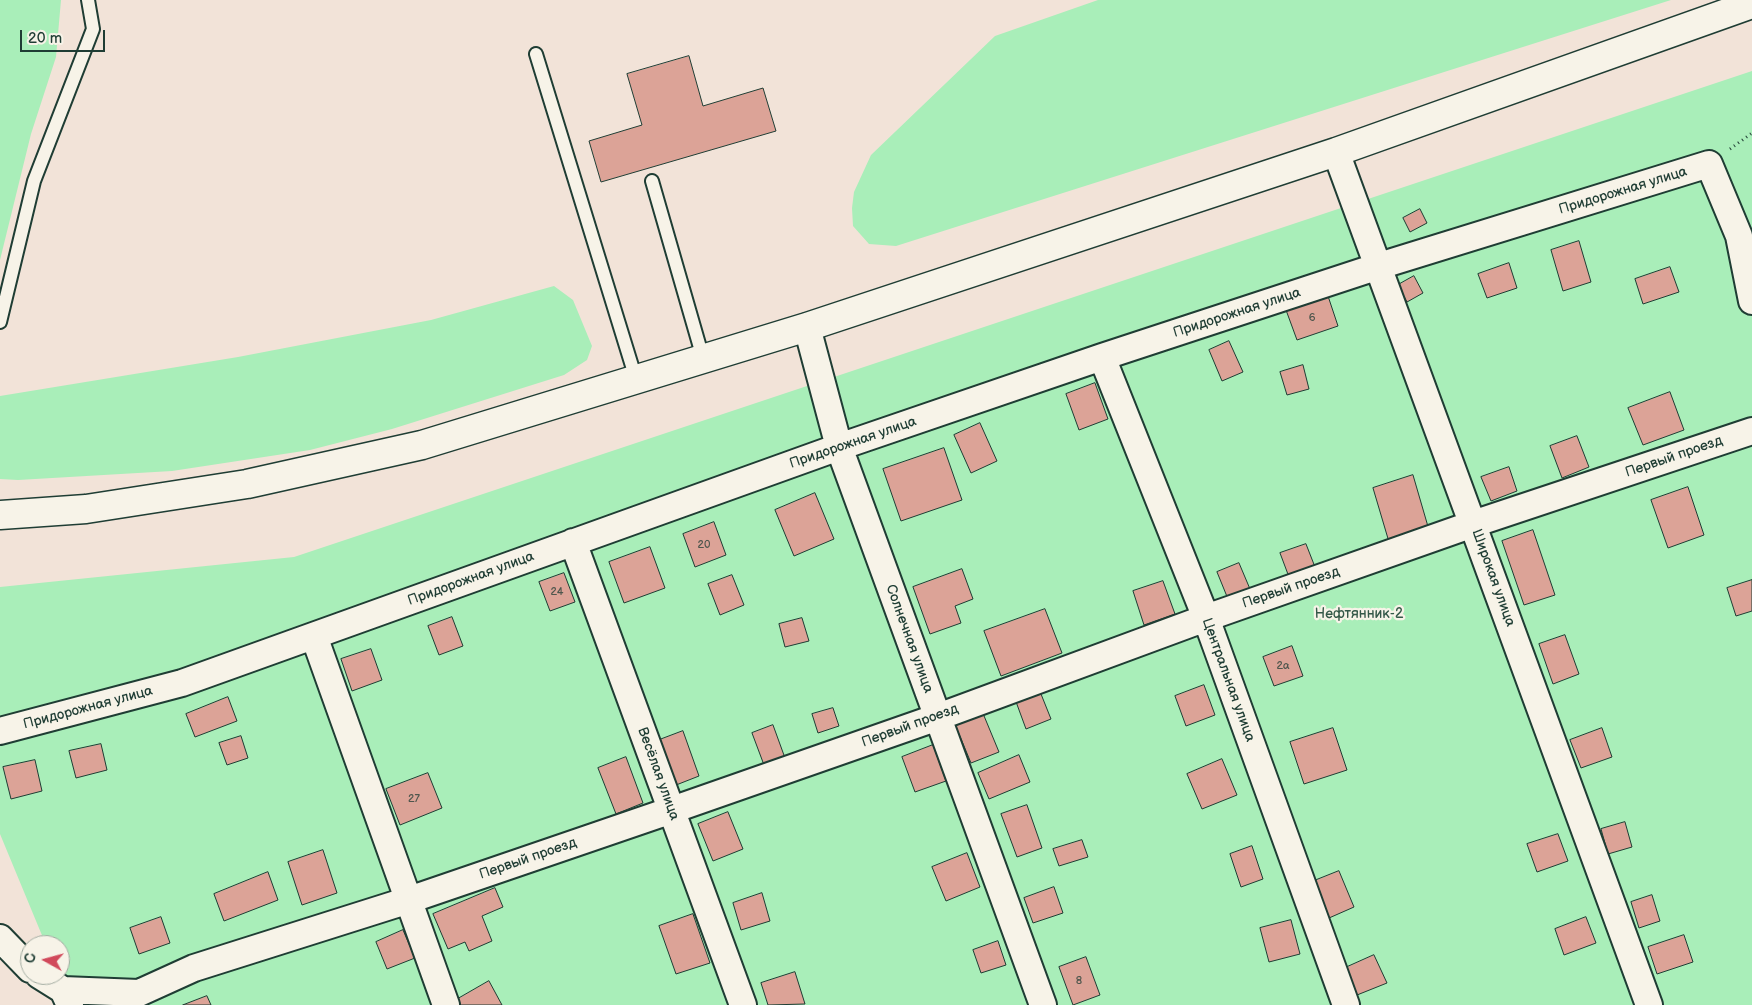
<!DOCTYPE html>
<html>
<head>
<meta charset="utf-8">
<style>
  body { margin:0 }
  #map { position:relative; width:1752px; height:1005px; overflow:hidden; background:#f2e3d8; font-family:"Balsamiq Sans",sans-serif }
  canvas { display:block }
  .north { position:absolute; left:20px; top:935px; width:50px; height:50px; box-sizing:border-box; background:#f7f3e8; border:1px solid #a1aaa0; border-radius:50%; rotate:277deg; font-size:14px; font-weight:700; line-height:20px; text-align:center; color:#1f3d34 }
  .north::after { content:''; display:block; margin:auto; width:18px; height:22px; background:#d1495b; clip-path:polygon(50% 0,100% 100%,50% 72%,0 100%) }
  .scale { position:absolute; left:20px; top:30px; width:85px; height:22px; box-sizing:border-box; border:2px solid #1f3d34; border-top:0; padding-left:6px; font-size:15px; line-height:18px; white-space:nowrap; color:#1f3d34; -webkit-text-stroke:4px #f7f3e8; paint-order:stroke }
</style>
</head>
<body>
<div id="map">
<canvas width="1752" height="1005"></canvas>
<div class="north">С</div>
<div class="scale">20 m</div>
</div>
<script>
const g = document.querySelector('canvas').getContext('2d');
g.lineJoin = 'round';
function fill(path, color) { g.fillStyle = color; g.fill(path, 'evenodd'); }
function strokePath(path, color, width, dash) { g.strokeStyle = color; g.lineWidth = width; g.lineCap = dash ? 'butt' : 'round'; g.setLineDash(dash || []); g.stroke(path); }
function label(font, color, halo, rows, align = 'center') {
  g.font = font + ' "Balsamiq Sans",sans-serif'; g.lineWidth = 4.5; g.setLineDash([]); g.textBaseline = 'middle'; g.strokeStyle = halo; g.fillStyle = color; for (const [text, x, y, turn = 0] of rows) {
    g.save(); g.translate(x, y); g.rotate((+turn || 0) * Math.PI / 180); g.textAlign = isNaN(turn) ? turn : align; if (halo) g.strokeText(text, 0, 0); g.fillText(text, 0, 0); g.restore();
  }
}
fill(new Path2D(`
  M0 0H61L56 57 31 134 0 260Z
  M1098 0H1671L896 246 869 244 853 226 852 208 854 192 871 155 995 36Z
  M1752 71V1005H71L60 975V945H46L0 834V587L294 557Z
  M554 286 573 300 592 346 587 360 564 375 392 429 310 450 172 471 18 480 0 479V396L238 357 431 320Z`), '#a9eeb9');
const building = new Path2D(`
  M689 56 703 106 763 88 776 131 601 182 589 141 642 125 627 74Z
  M1420 209 1427 223 1410 232 1403 218Z
  M1579 241 1591 282 1563 291 1551 250Z
  M1509 263 1517 288 1487 298 1478 274Z
  M1670 267 1679 292 1643 304 1635 279Z
  M1414 276 1423 293 1407 302 1398 285Z
  M1328 296 1338 326 1297 340 1286 310Z
  M1229 341 1243 372 1222 381 1209 350Z
  M1303 365 1309 389 1287 395 1280 372Z
  M1095 383 1108 419 1079 430 1066 394Z
  M1670 392 1684 430 1643 445 1628 408Z
  M980 423 997 461 971 473 954 435Z
  M1577 436 1589 467 1562 478 1550 446Z
  M944 448 962 500 901 521 883 469Z
  M1509 467 1517 491 1491 501 1481 477Z
  M1413 475 1429 530 1389 542 1373 488Z
  M1688 487 1704 535 1668 548 1651 500Z
  M815 493 834 539 794 556 775 510Z
  M714 522 726 555 695 567 683 534Z
  M1533 530 1555 595 1524 605 1502 541Z
  M1306 544 1315 567 1289 577 1280 553Z
  M650 547 665 588 624 603 609 562Z
  M1239 563 1250 589 1228 599 1217 572Z
  M962 569 973 599 955 606 961 623 930 634 913 587Z
  M564 573 575 602 550 611 539 582Z
  M732 575 744 605 720 615 708 584Z
  M1752 580V611L1736 616 1727 588Z
  M1163 581 1175 614 1144 625 1133 591Z
  M1045 609 1062 653 1001 676 984 631Z
  M452 617 463 646 439 655 428 626Z
  M802 618 809 641 785 647 779 624Z
  M1565 635 1579 674 1553 684 1539 644Z
  M1292 646 1303 676 1274 686 1263 657Z
  M371 649 382 680 352 691 341 659Z
  M1204 685 1215 715 1186 726 1175 696Z
  M1039 689 1051 719 1026 729 1015 699Z
  M228 697 237 721 195 737 186 714Z
  M833 708 839 726 818 733 812 714Z
  M982 711 999 752 971 763 954 722Z
  M773 725 785 758 764 765 752 733Z
  M1333 728 1347 770 1304 784 1290 742Z
  M1602 728 1612 757 1581 768 1570 740Z
  M683 731 699 776 671 787 654 742Z
  M241 736 248 758 227 765 219 743Z
  M101 744 107 770 76 778 69 751Z
  M933 745 946 781 915 792 902 757Z
  M1019 755 1030 782 989 799 978 773Z
  M626 757 643 803 616 814 598 768Z
  M1222 759 1237 795 1202 809 1187 774Z
  M35 760 42 791 11 799 3 767Z
  M428 773 442 808 400 825 386 789Z
  M1027 805 1042 848 1017 857 1001 814Z
  M728 812 743 849 713 861 698 824Z
  M1625 822 1632 847 1608 854 1601 829Z
  M1558 834 1568 861 1537 872 1527 844Z
  M1082 840 1088 857 1059 866 1053 849Z
  M1252 846 1263 879 1241 887 1230 854Z
  M323 850 337 893 302 905 288 862Z
  M967 853 980 887 946 901 932 867Z
  M1339 871 1354 907 1329 918 1314 881Z
  M268 872 278 900 224 921 214 894Z
  M1054 887 1063 913 1033 923 1024 898Z
  M495 888 503 907 482 916 492 941 469 951 465 942 448 949 433 914Z
  M762 893 770 921 741 930 733 903Z
  M1652 895 1660 921 1639 928 1631 902Z
  M693 914 710 963 676 974 659 926Z
  M161 917 170 943 139 954 130 928Z
  M1586 917 1596 943 1564 955 1555 929Z
  M1291 920 1300 954 1269 962 1260 928Z
  M403 930 415 958 387 969 376 942Z
  M1684 935 1693 962 1657 974 1648 947Z
  M998 941 1006 965 981 973 973 950Z
  M1374 955 1387 983 1357 995 1345 968Z
  M1086 957 1100 995 1073 1005 1059 967Z
  M795 972 805 1004 768 1005 761 983Z
  M489 981 502 1005H459L456 1000Z
  M207 996 211 1005H183Z`);
fill(building, '#dca397');
strokePath(building, '#1f3d34', 1);
const service = new Path2D(`
  M536 54 636 379
  M652 181 703 358
  M0 322 34 181 93 29 88 0`);
const minor = new Path2D(`
  M1336 152 1649 1005
  M807 327 839 447 1043 1005
  M1102 357 1206 618 1346 1005
  M573 542 743 1005
  M314 636 446 1005
  M0 731 182 683 839 447 1102 357 1379 266 1709 164 1739 236 1752 301
  M0 938 30 969
  M39 975 63 990 70 1005
  M63 990 139 993 194 968 409 900 672 810 938 717 1206 618 1473 524 1752 431`);
const tertiary = new Path2D(`
  M0 515 86 509 247 484 422 445 807 327 1336 152 1752 4`);
strokePath(service, '#1f3d34', 16);
strokePath(minor, '#1f3d34', 30);
strokePath(tertiary, '#1f3d34', 31);
strokePath(new Path2D(`
  M1730 149 1752 133`), '#1f3d34', 3, [1, 4]);
strokePath(service, '#f7f3e8', 12);
strokePath(minor, '#f7f3e8', 26);
strokePath(tertiary, '#f7f3e8', 28);
label('11px', '#4e564d', null, [
  ["6",1312,318],
  ["20",704,545],
  ["24",557,592],
  ["2а",1283,666],
  ["27",414,799],
  ["8",1079,981]
]);
label('14px', '#1f3d34', '#f7f3e8', [
  ["Придорожная улица",1623,191,-17],
  ["Придорожная улица",1237,313,-18],
  ["Придорожная улица",853,443,-19],
  ["Первый проезд",1674,457,-19],
  ["Широкая улица",1493,578,70],
  ["Придорожная улица",471,579,-20],
  ["Первый проезд",1291,588,-19],
  ["Солнечная улица",909,639,70],
  ["Центральная улица",1228,680,70],
  ["Придорожная улица",88,708,-15],
  ["Первый проезд",910,726,-20],
  ["Весёлая улица",658,774,70],
  ["Первый проезд",528,859,-19]
]);
label('14px', '#345848', '#f7f3e8', [
  ["Нефтянник-2",1359,614]
]);
</script>
</body>
</html>
